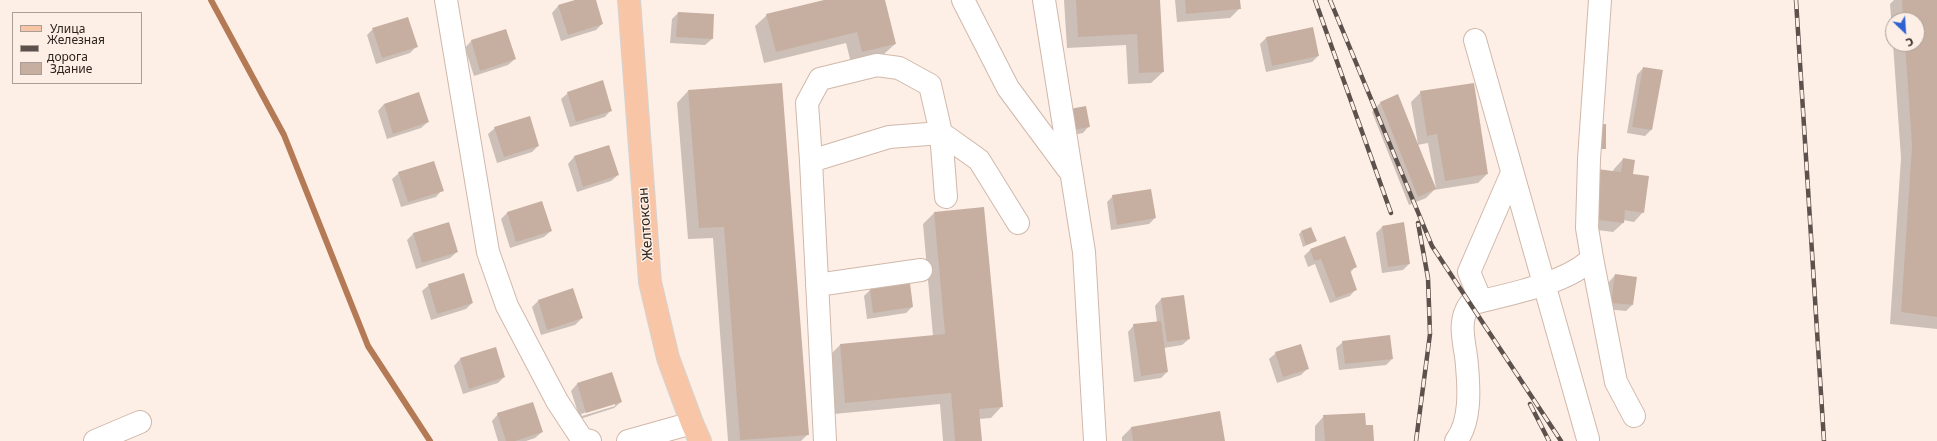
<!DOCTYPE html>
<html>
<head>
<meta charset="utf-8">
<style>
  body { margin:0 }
  #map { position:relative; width:1937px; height:441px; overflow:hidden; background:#feefe6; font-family:"Noto Sans",sans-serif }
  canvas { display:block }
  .legend { position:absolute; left:12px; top:12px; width:130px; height:72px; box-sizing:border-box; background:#feefe6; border:1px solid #aa9d96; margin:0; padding:5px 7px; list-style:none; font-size:12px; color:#2c231e }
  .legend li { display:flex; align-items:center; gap:8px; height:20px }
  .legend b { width:20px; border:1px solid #aa9d96 }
  .north { position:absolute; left:1885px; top:12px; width:40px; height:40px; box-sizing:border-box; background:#feefe6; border:1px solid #aa9d96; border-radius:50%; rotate:155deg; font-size:11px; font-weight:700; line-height:16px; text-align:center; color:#2c231e }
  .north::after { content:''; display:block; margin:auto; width:14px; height:18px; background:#2e62d1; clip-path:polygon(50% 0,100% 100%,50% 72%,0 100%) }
</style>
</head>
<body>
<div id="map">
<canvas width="1937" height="441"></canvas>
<ul class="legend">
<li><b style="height:5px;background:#f8c6a6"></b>Улица</li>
<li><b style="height:5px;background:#5c514c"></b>Железная дорога</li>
<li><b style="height:11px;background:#c6afa1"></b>Здание</li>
</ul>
<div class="north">С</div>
</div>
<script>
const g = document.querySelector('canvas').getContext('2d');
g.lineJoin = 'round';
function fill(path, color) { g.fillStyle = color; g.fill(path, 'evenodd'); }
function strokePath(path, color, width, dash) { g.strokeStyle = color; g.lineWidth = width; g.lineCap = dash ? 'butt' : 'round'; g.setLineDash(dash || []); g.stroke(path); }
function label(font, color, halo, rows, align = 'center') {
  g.font = font + ' "Noto Sans",sans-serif'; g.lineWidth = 3; g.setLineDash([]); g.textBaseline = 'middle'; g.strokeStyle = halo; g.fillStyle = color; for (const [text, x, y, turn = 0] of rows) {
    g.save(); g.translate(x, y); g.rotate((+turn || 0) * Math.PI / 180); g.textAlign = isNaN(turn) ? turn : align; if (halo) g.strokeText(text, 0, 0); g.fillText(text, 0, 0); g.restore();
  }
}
fill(new Path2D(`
  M578 0H595L602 24 596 30 561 41 552 13 558 6Z
  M828 0H884L895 44 883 55 851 63 846 43 764 63 755 26 767 15Z
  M1064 0H1159L1163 72 1151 83 1128 84 1126 45 1067 48Z
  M1175 0H1239L1240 8 1230 18 1177 22Z
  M1894 0H1937V329L1890 324 1901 158 1893 44H1917V20H1893V42L1890 4Z
  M678 13 712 39 705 45 670 43 672 19Z
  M1312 28 1318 56 1312 62 1266 72 1260 44 1266 38Z
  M373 29 417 46 410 53 376 64 367 35Z
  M506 30 515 59 508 65 474 76 465 48 471 41Z
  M1643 68 1662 71 1651 130 1645 136 1627 133 1637 75Z
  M688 91 808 434 801 441H728L713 238 688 239 677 103Z
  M1421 92 1487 174 1478 183 1434 190 1426 198 1409 205 1372 112 1381 102 1418 144 1411 102ZM1428 143 1436 188 1417 145Z
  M568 93 611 110 605 117 570 127 561 99Z
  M419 94 428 122 421 128 387 139 378 111 384 104Z
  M1058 118 1089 126 1083 133 1062 137Z
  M495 128 538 146 532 152 497 163 488 134Z
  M609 146 618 175 611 181 577 192 568 164 574 157Z
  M1623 159 1631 175 1643 212 1634 222 1623 220V223L1613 232 1582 228 1614 169Z
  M399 173 442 190 436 197 401 207 392 179Z
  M1113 196 1155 218 1149 224 1111 230 1107 202Z
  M542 202 551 231 544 237 510 248 501 219 507 213Z
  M934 213 1002 406 991 418 979 419 981 441H943L940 404 834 414 829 356 840 345 933 336 923 224Z
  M448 223 457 252 450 258 416 269 407 240 413 234Z
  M1383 226 1409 264 1403 270 1382 273 1376 233Z
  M1302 231 1316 241 1303 247 1299 234Z
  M1310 250 1355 267 1350 273 1356 289 1350 296 1330 303 1315 264 1308 267 1304 256Z
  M1615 275 1635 278 1632 305 1626 311 1605 309 1609 282Z
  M429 285 472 303 466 309 431 320 422 291Z
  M573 290 582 318 575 325 541 335 532 307 538 301Z
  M870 290 912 307 906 313 867 319 864 296Z
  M1161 299 1189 339 1182 345 1164 348 1167 372 1161 378 1134 382 1128 332 1134 325 1157 322 1155 306Z
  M1343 342 1392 359 1386 365 1339 370 1336 348Z
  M1276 353 1307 369 1301 375 1277 383 1269 359Z
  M460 359 504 377 498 383 463 394 454 366Z
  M612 373 621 402 614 408 580 419 571 391 577 384ZM615 403V406L582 416 581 414Z
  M1219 412 1224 441H1122V437L1131 428Z
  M498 414 542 432 535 438 526 441H498L492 421Z
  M1324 416 1365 426 1372 441H1315V426Z`), '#0003');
strokePath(new Path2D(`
  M211 0 284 135 368 346 430 441`), '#b47a55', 6);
fill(new Path2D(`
  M575 0H596L603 24 568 35 558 5Z
  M824 0H885L896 44 862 52 857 32 776 52 766 14Z
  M1076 0H1160L1164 72 1139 73 1137 34 1078 37Z
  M1185 0H1240L1241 9 1186 14Z
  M1902 0H1937V317L1901 312 1912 146 1905 44H1917V20H1903Z
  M678 12 714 14 713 39 676 37Z
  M408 17 418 47 382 58 372 28Z
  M1313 27 1319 56 1272 66 1266 37Z
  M506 29 516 59 480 71 471 40Z
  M1643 67 1663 70 1652 130 1632 127Z
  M603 80 612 111 576 122 567 92Z
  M782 83 809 435 740 440 724 227 699 228 688 90Z
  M1474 83 1488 174 1445 181 1437 134 1427 136 1420 91Z
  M419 92 429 122 393 134 384 104Z
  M1398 94 1436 189 1418 197 1380 102Z
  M1086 106 1090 127 1068 131 1064 110Z
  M530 116 539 146 504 157 494 127Z
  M1606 124V149H1593L1594 125Z
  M609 145 619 175 583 187 574 156Z
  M1623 158 1635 160 1633 174 1649 176 1644 213 1625 210 1624 223 1590 219 1597 169 1621 172Z
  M434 161 444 191 408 202 398 172Z
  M1151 189 1156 218 1117 225 1112 195Z
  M542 201 552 231 516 242 507 212Z
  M984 207 1003 407 979 409 982 441H955L951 393 845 403 840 344 945 334 934 212Z
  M449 222 458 252 422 263 413 233Z
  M1404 222 1410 264 1388 267 1382 226Z
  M1311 227 1317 241 1306 245 1301 231Z
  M1345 236 1357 267 1350 270 1357 290 1336 298 1321 259 1314 261 1310 249Z
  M464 273 473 303 437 314 428 284Z
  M1615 274 1637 277 1633 305 1611 303Z
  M910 283 913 307 873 313 870 289Z
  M573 288 583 318 547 330 538 300Z
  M1184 295 1190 339 1167 342 1161 298Z
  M1161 321 1168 372 1141 376 1133 324Z
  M1390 335 1393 359 1345 364 1342 341Z
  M1301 344 1309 369 1283 377 1275 352Z
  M496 347 505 377 469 389 460 358Z
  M612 372 622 402 586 413 577 383Z
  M533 402 543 432 515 441H506L497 413Z
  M1220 411 1225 441H1133L1131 427Z
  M1365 413 1366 425H1373L1374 441H1325L1323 415Z`), '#c6afa1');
const minor = new Path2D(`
  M446 0 488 252 507 306 557 401 582 439 590 441
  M963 0 1008 88 1068 169
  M1044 0 1084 252 1095 441
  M1475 40 1588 439
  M811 161 889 137 941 133 979 160 1018 223
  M1592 258 1616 382 1634 416
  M817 285 921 270
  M1481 301 1469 272 1512 173
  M95 441 140 422
  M628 441 692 423
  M825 441 811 161 807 103 820 79 877 65 899 68 930 85 941 133 946 197
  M1456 441C1471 422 1469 389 1467 366 1466 346 1456 322 1470 304 1504 295 1568 284 1592 258L1587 228 1589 159 1600 0`);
const major = new Path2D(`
  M629 0 650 282 668 358 692 423 700 441`);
strokePath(minor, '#d0b8aa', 24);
strokePath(major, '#d5d3d2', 24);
strokePath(minor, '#fff', 22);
strokePath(major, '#f8c6a6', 22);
const rail = new Path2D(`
  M1315 0 1391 213
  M1330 0 1432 246 1561 441
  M1796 0 1824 441
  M1530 404 1549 441
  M1416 441 1430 334 1428 278 1418 223`);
strokePath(rail, '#5c514c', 4.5);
strokePath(rail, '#feefe6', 3, [9]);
label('14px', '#2c231e', '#feefe6', [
  ["Желтоксан",646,224,-94]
]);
</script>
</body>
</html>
